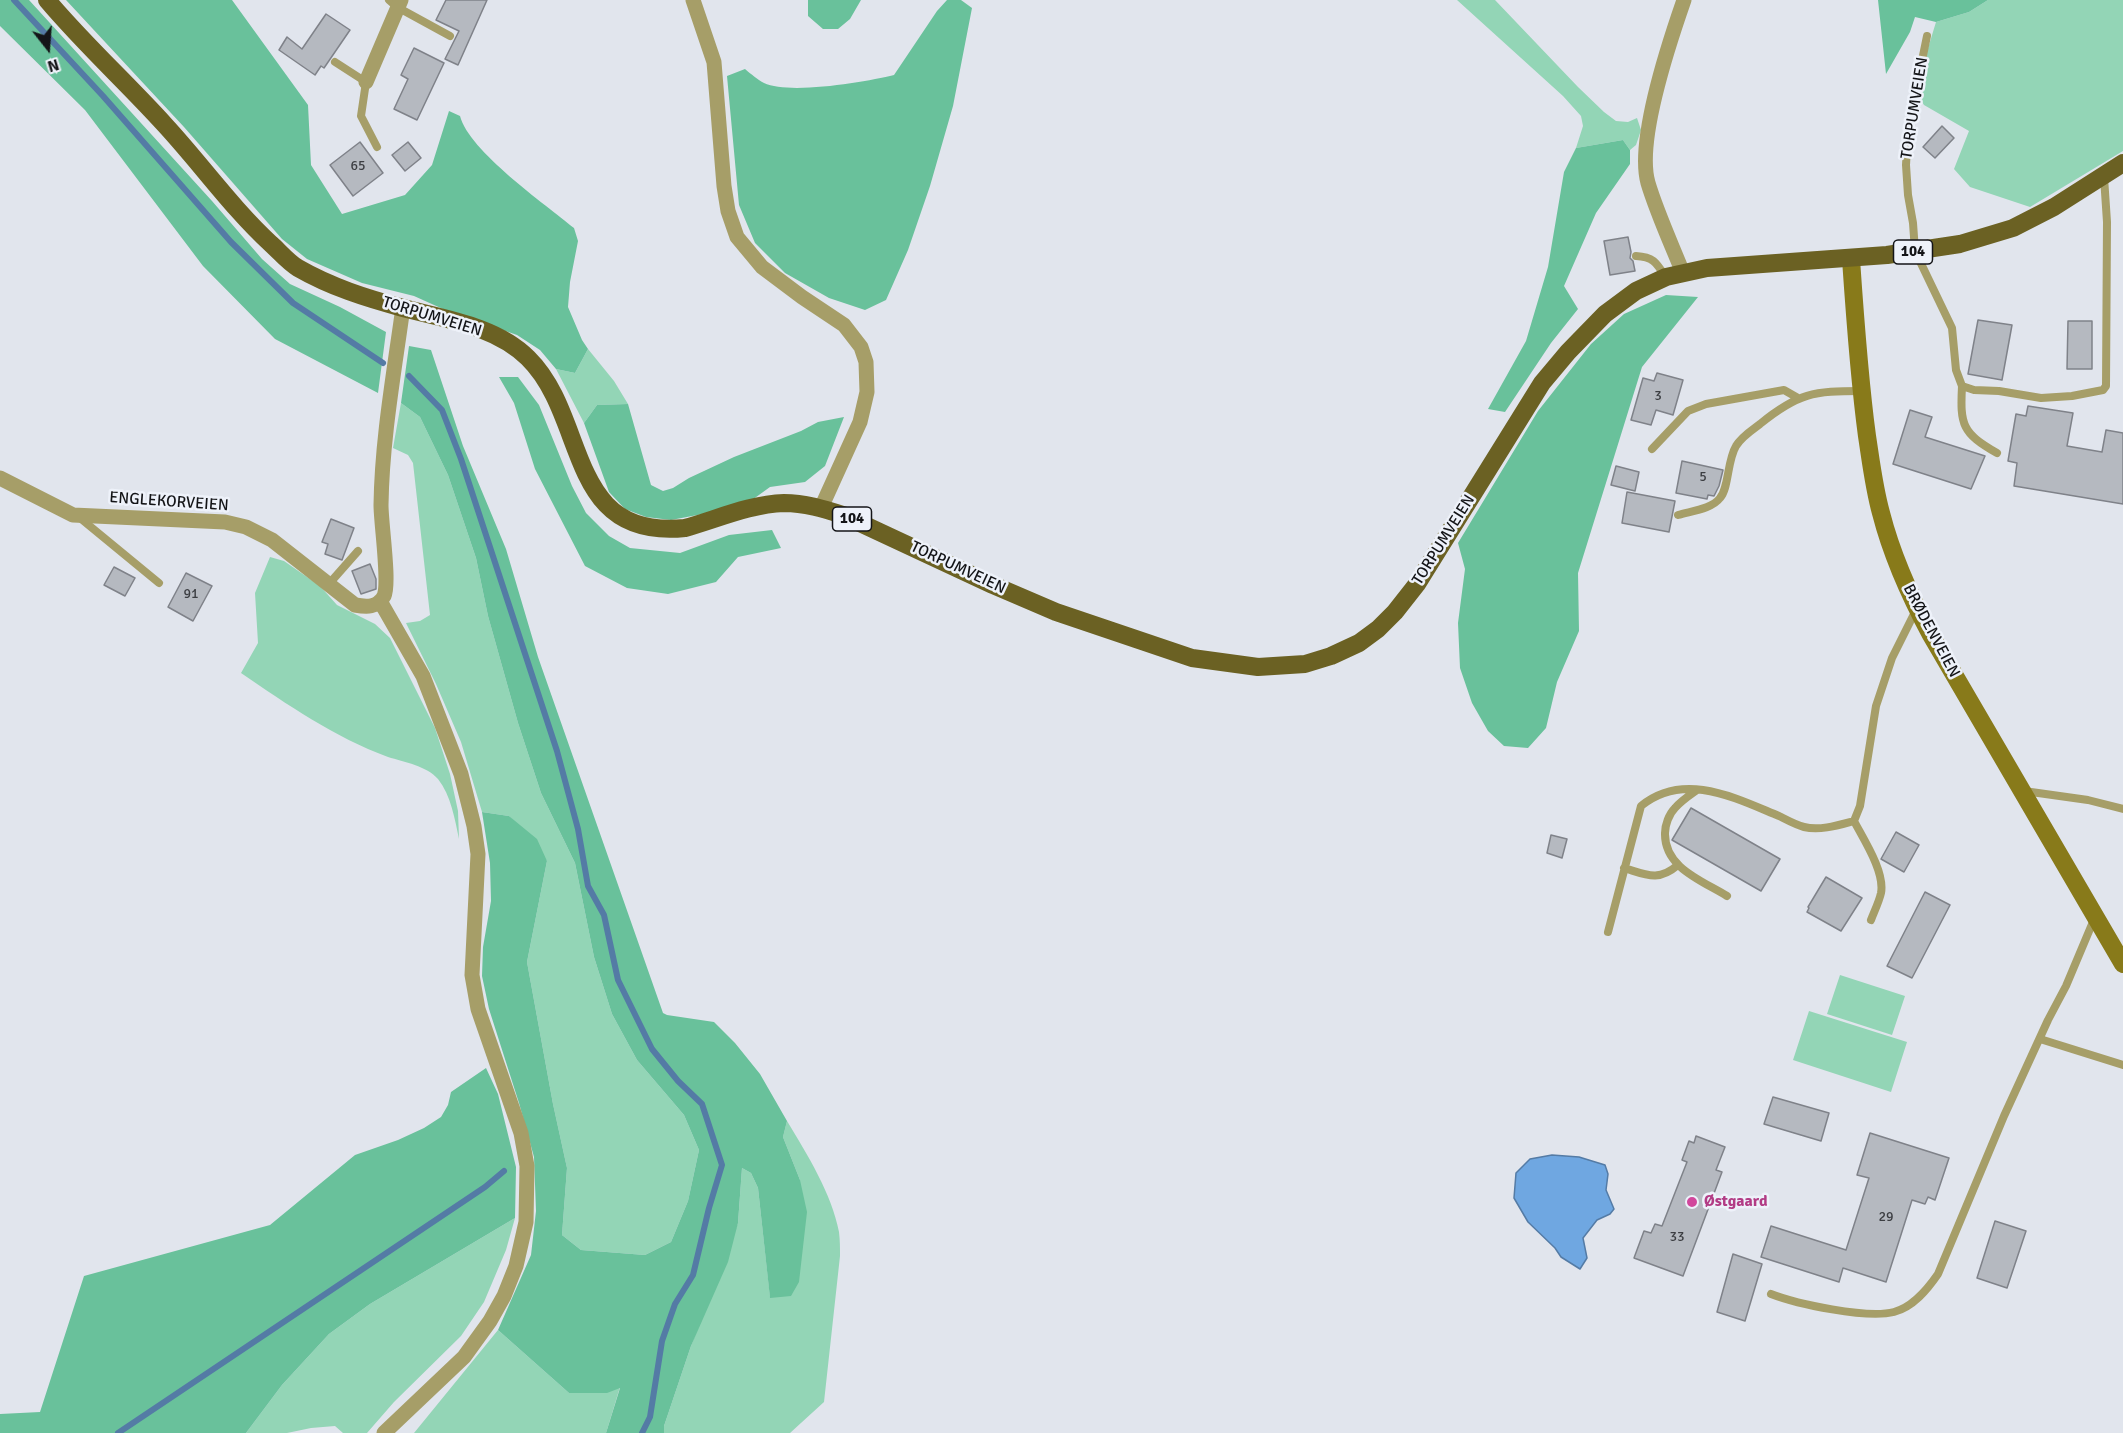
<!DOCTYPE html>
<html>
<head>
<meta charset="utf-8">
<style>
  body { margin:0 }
  #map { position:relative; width:2123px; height:1433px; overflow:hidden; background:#e1e5ed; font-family:Signika,sans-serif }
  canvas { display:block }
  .north { position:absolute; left:18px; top:18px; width:60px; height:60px; -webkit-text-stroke:4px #eef2fa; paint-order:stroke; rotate:163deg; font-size:16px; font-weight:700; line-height:24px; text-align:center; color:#141518 }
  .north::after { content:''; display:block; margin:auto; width:21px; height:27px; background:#141518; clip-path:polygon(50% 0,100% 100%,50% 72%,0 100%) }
</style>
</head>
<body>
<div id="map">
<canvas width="2123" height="1433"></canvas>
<div class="north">N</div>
</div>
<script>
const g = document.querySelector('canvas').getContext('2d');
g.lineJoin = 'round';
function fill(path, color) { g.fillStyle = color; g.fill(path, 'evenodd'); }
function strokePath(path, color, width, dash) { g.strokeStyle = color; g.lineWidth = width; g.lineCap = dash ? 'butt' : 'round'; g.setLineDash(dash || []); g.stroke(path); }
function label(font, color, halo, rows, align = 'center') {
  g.font = font + ' Signika,sans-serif'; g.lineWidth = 5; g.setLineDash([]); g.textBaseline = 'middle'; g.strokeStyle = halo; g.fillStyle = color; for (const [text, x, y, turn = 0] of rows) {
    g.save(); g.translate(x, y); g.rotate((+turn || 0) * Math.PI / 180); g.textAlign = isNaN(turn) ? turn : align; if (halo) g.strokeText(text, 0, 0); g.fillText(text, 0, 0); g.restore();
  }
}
fill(new Path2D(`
  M1457 0H1495L1578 87 1604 112 1616 121 1628 122 1637 118 1641 130 1636 145 1630 150 1623 140 1576 148 1583 126 1581 116 1563 96Z
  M1988 0H2123V151L2030 207 1970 187 1954 169 1969 131 1924 105 1915 91 1936 22 1969 12Z
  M588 349 614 381 628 404 597 405 584 423 556 369 575 373Z
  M401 403 420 417 448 475 476 558 488 616 518 723 541 793 575 863 594 957 612 1014 637 1060 684 1115 699 1150 688 1201 671 1242 645 1255 581 1250 562 1235 567 1168 553 1104 527 962 547 861 509 816 482 812 461 742 436 684 406 623 420 621 430 615 413 463 408 455 393 448Z
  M270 557 284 561 320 586 337 605 375 624 390 638 435 728 450 774 458 811 459 839C455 820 451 795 438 779 427 766 404 762 388 757 334 737 288 705 241 673L258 643 255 593Z
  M1840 975 1905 996 1892 1035 1827 1014Z
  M1809 1011 1907 1042 1891 1092 1793 1060Z
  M787 1121C807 1154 832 1194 839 1232 840 1240 840 1248 840 1256L824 1402 790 1433H664V1426L691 1346 738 1223 742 1168 751 1173 758 1188 770 1297 800 1180 783 1137Z
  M515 1218 506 1250 484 1302 461 1336 394 1402 367 1433H343L335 1426 311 1428 287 1433H246L282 1385 329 1334 370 1304Z
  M498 1330 569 1393 620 1387 606 1433H414Z`), '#93d5b6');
fill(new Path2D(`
  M0 0H29L212 201 262 259 290 284 340 307 386 332 378 393 275 339 203 266 85 110 0 26Z
  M66 0H232L308 105 311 165 342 214 405 195 432 165 449 111 460 116C469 151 545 204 574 228L578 241 570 282 568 307 582 340 588 349 575 373 556 369 540 350 517 335 443 309 414 296 362 283 307 259 282 239 184 127Z
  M808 0H861L850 19 838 29H823L808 16Z
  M947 0H961L972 8 953 106 930 186 908 250 886 300 865 310 829 298 785 273 755 243 739 205 727 76 745 69C751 74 758 80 764 83 789 95 866 82 894 75L937 11Z
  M1878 0H1988L1969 12 1936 22 1915 17 1910 32 1886 74Z
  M1623 140 1630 150V164L1596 213 1564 286 1578 309 1551 343 1505 412 1488 409 1526 341 1548 267 1564 172 1576 148Z
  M1666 295 1698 297 1642 367 1578 573 1579 631 1557 682 1546 728 1528 748 1504 746 1488 731 1472 703 1460 668 1458 623 1465 569 1458 543 1538 411 1591 344 1624 314Z
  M409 346 431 350 463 446 506 549 538 657 663 1013 667 1015 714 1022 735 1043 760 1074 787 1121 783 1137 800 1180 807 1212 799 1282 791 1296 770 1298 758 1188 751 1173 742 1168 738 1223 728 1262 691 1346 664 1426V1433H606L620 1388 607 1393H569L498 1330 531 1255 536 1211 534 1157 519 1103 489 1009 482 976 483 947 491 901 490 863 482 812 509 816 537 839 547 861 527 962 553 1104 567 1168 562 1235 581 1250 645 1255 671 1242 688 1201 699 1150 684 1115 637 1060 612 1014 594 957 575 863 541 793 518 723 488 616 476 558 448 475 420 417 401 403Z
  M499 377H518L539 405 572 486 586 513 609 536 630 548 680 553 729 535 772 530 781 548 738 557 716 582 668 594 627 588 585 566 535 469 514 403Z
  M628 404 651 485 663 491 673 488 689 478 734 457 801 431 818 422 844 417 825 466 805 482 770 487 752 500 708 513 671 520 646 517 625 509 609 492 584 423 597 405Z
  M486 1068 498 1094 516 1167 515 1218 370 1304 329 1334 282 1385 246 1433H0V1414L40 1412 84 1276 270 1225 355 1155 398 1140 424 1128 441 1117 448 1105 451 1092Z`), '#69c19b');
const water = new Path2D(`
  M1552 1155 1579 1157 1605 1165 1608 1174 1606 1190 1614 1209 1610 1214 1597 1220 1583 1238 1587 1258 1580 1269 1561 1257 1555 1248 1528 1222 1514 1198 1516 1173 1530 1159Z`);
fill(water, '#6fa7e1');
strokePath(water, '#547ba5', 1.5);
strokePath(new Path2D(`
  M14 0 103 96 231 242 293 303 383 363
  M409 376 442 410 461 459 557 751 578 829 588 886 604 915 618 980 652 1049 678 1081 702 1104 722 1165 709 1208 693 1275 675 1304 662 1341 650 1417 642 1433
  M118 1433 485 1187 504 1171`), '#547ba5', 6);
const building = new Path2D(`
  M446 0H487L458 65 445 59 459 31 436 20Z
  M326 14 350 30 324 68 321 66 315 75 279 50 287 37 302 49Z
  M414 48 444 63 417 120 394 109 408 79 401 75Z
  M1942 126 1954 138 1935 158 1923 147Z
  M360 142 383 173 353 196 330 165Z
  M408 142 421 158 405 171 392 155Z
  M1628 237 1631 252 1630 258 1633 261 1635 271 1610 275 1604 241Z
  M1978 320 2012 325 2002 380 1968 374Z
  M2068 321H2092V369H2067Z
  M1657 373 1683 380 1673 415 1656 410 1651 425 1631 420 1643 378 1654 381Z
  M2028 406 2073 413 2067 446 2102 452 2106 430 2123 433V504L2014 486 2017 463 2008 461 2016 414 2026 416Z
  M1910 410 1932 417 1925 437 1985 456 1971 489 1893 464Z
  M1682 461 1723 470 1719 486 1714 496 1708 495 1707 499 1676 493Z
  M1616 466 1639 472 1635 491 1611 485Z
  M1627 492 1675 501 1669 532 1622 523Z
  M331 519 354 528 342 560 325 554 328 544 322 542Z
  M370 564 376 579V589L361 594 352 571Z
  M114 567 135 578 125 596 104 585Z
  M186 573 212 586 193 621 168 607Z
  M1691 808 1780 859 1761 891 1672 840Z
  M1896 832 1919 845 1904 872 1881 859Z
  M1551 835 1567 839 1562 858 1547 853Z
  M1826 877 1862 898 1841 931 1807 912 1809 908 1808 907Z
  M1925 892 1950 905 1912 978 1887 966Z
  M1773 1097 1829 1113 1821 1141 1764 1124Z
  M1870 1133 1949 1158 1935 1200 1928 1197 1925 1204 1912 1200 1886 1282 1843 1268 1839 1282 1761 1257 1771 1226 1846 1250 1869 1178 1857 1175Z
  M1696 1136 1725 1147 1716 1170 1722 1172 1683 1276 1634 1258 1644 1231 1651 1233 1655 1224 1662 1226 1687 1162 1682 1160 1689 1141 1694 1143Z
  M1995 1221 2026 1231 2007 1288 1977 1278Z
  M1733 1254 1762 1264 1745 1321 1717 1312Z`);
fill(building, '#b5b9c0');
strokePath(building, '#7f8289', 1.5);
strokePath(new Path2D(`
  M389 0 397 7 450 36
  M1927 36 1908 129 1906 165 1908 195 1913 223 1915 251 1952 328 1956 370 1962 386 1974 390 1999 391 2041 398 2072 396 2103 390 2106 386 2107 222 2104 177
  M335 62 366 82 361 116 377 147
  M1636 256C1653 257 1656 262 1665 276
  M1962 386C1960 425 1962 433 1997 453
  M1652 449 1688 411 1706 404 1784 390 1798 398
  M1678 515C1691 511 1712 509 1720 498 1729 488 1727 461 1736 446 1741 437 1752 430 1760 424 1798 393 1814 391 1861 391
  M80 518 159 583
  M328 585 358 551
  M1697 790C1690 795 1681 801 1675 808 1669 814 1665 825 1665 833 1664 868 1703 881 1727 896
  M2024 791 2088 800 2123 809
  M1624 868C1647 875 1658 882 1678 865
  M1871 920C1874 912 1879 902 1881 893 1885 872 1864 840 1854 821L1860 806 1876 706 1892 658 1916 610
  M1608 932 1641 806C1684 771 1735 798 1779 816 1787 820 1796 825 1804 827 1820 831 1839 825 1854 821
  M2040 1039 2123 1065
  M1771 1294C1797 1304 1867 1319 1894 1312 1913 1307 1927 1290 1938 1274L2004 1116 2048 1020 2066 986 2095 917`), '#a69e68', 8);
strokePath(new Path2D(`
  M693 0 714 62 724 186 728 211 737 237 762 267 802 297 844 325 861 347 866 362 867 392 860 422 821 508
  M366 82 401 0
  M1683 273C1671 243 1657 213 1648 183 1636 141 1669 43 1684 0
  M0 478 73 515 225 522 246 527 272 540 355 605C366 607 378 608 384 596 390 583 381 524 381 505 382 439 394 373 403 307
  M380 601 423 676 461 774 474 826 478 854 472 975 478 1009 521 1133 527 1166 526 1222 516 1266 504 1296 490 1321 464 1357 384 1433`), '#a69e68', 15);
strokePath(new Path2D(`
  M1851 259C1855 318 1859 377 1867 436 1871 462 1874 488 1881 513 1892 556 1910 596 1931 635L2123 964`), '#887a1a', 18);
strokePath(new Path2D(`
  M47 0C84 44 127 83 165 125 201 164 232 208 271 244 279 251 288 262 298 268 331 287 366 298 403 308 445 319 496 326 528 358 589 418 565 540 685 528 717 519 751 504 784 503 805 503 824 509 843 515L993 585 1056 612 1192 658 1258 667 1305 664 1331 656 1359 643 1378 629 1395 612 1417 584 1542 383 1568 352 1605 314 1636 291 1666 277 1707 268 1887 255 1960 244 2013 228 2054 207 2123 163`), '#6b6123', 18);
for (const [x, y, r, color] of [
  [1692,1202,6,"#d1479c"]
]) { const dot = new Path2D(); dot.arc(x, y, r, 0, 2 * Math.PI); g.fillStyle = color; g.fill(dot); strokePath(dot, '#eef2fa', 2); }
label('14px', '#3c3e42', null, [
  ["65",358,166],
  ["3",1658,396],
  ["5",1703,477],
  ["91",191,594],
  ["29",1886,1217],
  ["33",1677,1237]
]);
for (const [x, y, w] of [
  [1913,252,39],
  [852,519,39]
]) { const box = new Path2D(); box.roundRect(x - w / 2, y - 12, w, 24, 4.5); g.fillStyle = '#eef2fa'; g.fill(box); strokePath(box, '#141518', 1.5); }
label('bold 15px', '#141518', null, [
  ["104",1913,252],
  ["104",852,519]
]);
label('16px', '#141518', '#eef2fa', [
  ["TORPUMVEIEN",1915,108,-81],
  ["TORPUMVEIEN",432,317,17],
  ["ENGLEKORVEIEN",169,502,4],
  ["TORPUMVEIEN",1444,540,-58],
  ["TORPUMVEIEN",958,568,25],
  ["BRØDENVEIEN",1931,631,62]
]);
label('bold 16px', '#b23c85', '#eef2fa', [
  ["Østgaard",1704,1202]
], 'left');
</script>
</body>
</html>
